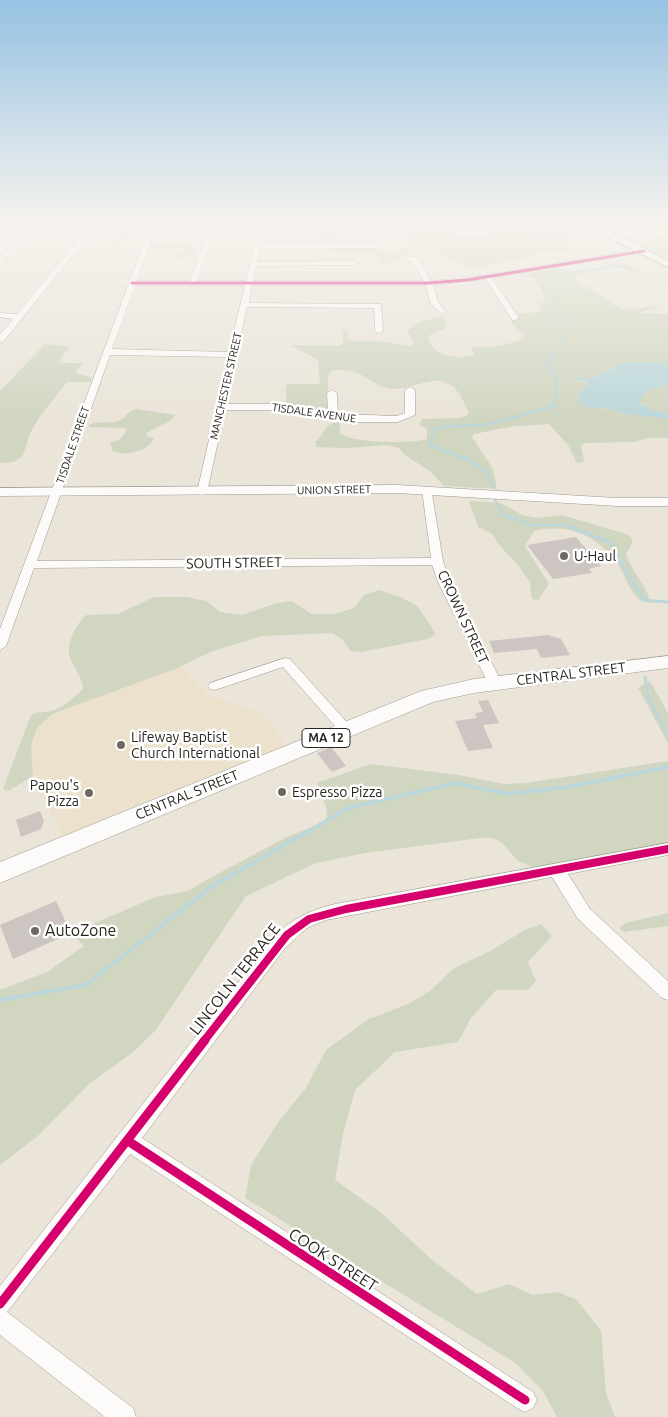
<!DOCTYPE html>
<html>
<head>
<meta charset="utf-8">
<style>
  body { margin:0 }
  canvas { display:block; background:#eae4d9 }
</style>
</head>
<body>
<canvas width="668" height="1417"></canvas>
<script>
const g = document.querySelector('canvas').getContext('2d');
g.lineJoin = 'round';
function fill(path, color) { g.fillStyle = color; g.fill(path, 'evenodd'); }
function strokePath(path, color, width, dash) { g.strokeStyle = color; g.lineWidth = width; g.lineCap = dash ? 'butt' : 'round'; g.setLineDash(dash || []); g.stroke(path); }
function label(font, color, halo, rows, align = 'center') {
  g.font = font + ' Ubuntu,sans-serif'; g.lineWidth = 5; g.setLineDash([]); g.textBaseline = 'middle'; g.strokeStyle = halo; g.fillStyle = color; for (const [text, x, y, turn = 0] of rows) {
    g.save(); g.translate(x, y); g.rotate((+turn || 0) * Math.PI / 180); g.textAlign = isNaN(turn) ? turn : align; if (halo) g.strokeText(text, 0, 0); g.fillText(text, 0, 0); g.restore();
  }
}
fill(new Path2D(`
  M180 666 208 695 264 714 286 745 63 836 33 776 31 745 37 728 52 714Z`), '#ebe1cd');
fill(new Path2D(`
  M0 221H40L26 223 25 227 32 228 28 231H11L0 233Z
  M125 221H204L193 234H179L189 225 181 223 164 225 127 235 117 248H112C111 237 123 232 125 221Z
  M371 221 430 225 437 226 439 230C454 236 483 239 497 230 525 236 555 229 584 236L551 243 558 246 578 248 557 253 544 251 521 260 471 268H468L436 251 427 248 417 250 390 264H381L376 254 339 253 331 251 333 248C345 247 358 246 370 248 393 251 388 258 412 244L410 239 404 236 370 237 364 227 371 225Z
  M333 230 349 234 350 237 327 238 320 243 313 242 316 240 319 231Z
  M668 233V255H661L640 245Z
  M152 242 164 245H194L198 255 192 257 170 258 184 251 182 249 152 248 150 246Z
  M605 263 632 266 644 272 643 274C636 274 631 270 624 269 609 267 591 273 577 275L573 278 618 307 625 309 659 306 660 307 638 313 668 314V363L617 366 589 380 581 377 578 380 587 384 588 386 583 391 587 407 611 409 621 413 668 419V438H648L634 442 585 443 581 446 584 462 577 463 568 445 549 424 515 426 474 434 472 437 493 469 497 489 444 486 430 471 405 455 399 448 387 445 347 448 316 447V442C326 431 325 422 340 422V434C356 443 410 444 427 439V429L419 425 422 419 461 418 469 414C463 400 459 387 444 382 433 377 409 389 396 389 367 388 366 365 331 371L328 376V408L325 410 290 405 286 402V386L288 384H320L318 360 291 345 338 346 343 344V331H347L348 338 353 341H378L411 346 414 344 407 331 418 322 442 317 445 320 446 328 428 336C432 358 458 359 475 355L471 348C477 346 484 347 491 347 501 345 518 343 525 336L511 322 519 319 518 314 539 312 541 310 539 303H544L545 296 535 279 528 276 529 273 557 268 573 271 607 267Z
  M45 344 66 346 69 348 62 356 60 363H83L75 373 92 378 91 382H67L41 415 30 433 23 455 14 462 0 463V391Z
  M668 384V413L655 411 641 403V397L647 390Z
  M137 409 176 415C169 424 155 426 146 434L147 437 154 438C150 451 124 457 113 451L110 443C119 440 125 438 126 428L89 427V425C99 420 111 425 121 420 128 415 127 411 137 409Z
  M469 501 501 503 522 515 537 518 562 515 629 535 633 542 626 554C632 572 646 585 651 603 631 603 627 577 618 564 597 535 568 523 534 531L525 546 549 584 538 600 532 599 530 582 517 564 501 547 491 533 478 527Z
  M379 590 403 598 418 607 436 634 428 639 361 652 350 651 343 640 332 633 262 636 213 651 175 669 52 714 37 728 31 745 33 776 8 791 3 789 31 715C37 712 41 712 47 712 61 710 73 698 83 689 83 678 75 670 71 660 64 647 76 624 86 615L118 614 154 597H187L206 601 220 612 242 615 274 604 291 601 312 614H335L354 608 364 595Z
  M650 681 668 713V743L638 688Z
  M668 761V844L533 867C529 865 524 864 521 862 503 851 508 836 480 838L365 853 316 863 246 896 155 1031 133 1052 89 1084 39 1135 0 1165V990L47 972 84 946 71 933 156 897 188 891 210 878 285 838 326 821 327 810 317 783 371 764 458 775 504 784 526 783Z
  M668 913V926L624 932 619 928 626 923Z
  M541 924 552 936 528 962 536 981 528 990H496L471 1018 458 1042 395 1052 355 1090 343 1134 335 1180 380 1212 431 1259 477 1294 509 1284 532 1295 558 1292 577 1300 601 1331 606 1393 615 1417H557L543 1391 514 1362 245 1198 251 1165 279 1121 306 1088 326 1050 369 1019 408 1004 430 991 453 969 490 951 525 930Z`), '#d1d6c1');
fill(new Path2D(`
  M627 362 668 363V384L648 390 641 397V404L655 411 668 413V419L621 413 611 409 587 407 579 403 578 395 588 386 587 383 574 378 581 377 589 380Z`), '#bcd7da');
strokePath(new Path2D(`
  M650 250 658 240 668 239
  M559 344 561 343 557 281 570 273 629 265
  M551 355 554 347`), '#bcd7da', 2);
strokePath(new Path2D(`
  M494 487 486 472 470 460 431 446 433 428 489 424 555 406 557 377 548 362 551 353
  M495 500 503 515 532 525H565L571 527`), '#bcd7da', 2.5);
strokePath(new Path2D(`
  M567 526 609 542 643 600 668 602
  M645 677 649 700 668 735`), '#bcd7da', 3);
strokePath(new Path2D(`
  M0 1000 86 985 211 887 349 808 455 783 508 794 567 787 668 767`), '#bcd7da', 4);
fill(new Path2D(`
  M576 537 601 566 589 569 592 573 553 579 527 545Z
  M548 635 561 639 570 655 541 658 537 649 494 653 489 641Z
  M488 700 499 723 483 725 493 748 468 751 455 721 477 718 475 713 483 712 478 701Z
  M331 747 346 766 332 772 317 753Z
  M40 811 44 821 41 829 21 837 16 820Z
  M56 901 71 933 13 959 0 925Z`), '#cdc5c2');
const minor = new Path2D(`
  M71 221H87L46 229 29 235 0 263V257L25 233 43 226Z
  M94 221H101L3 342H0V335L13 319 0 317V313L17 314Z
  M260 221H266L265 227H318L321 229 318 231H264L261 244H375L381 241 383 237 388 238 386 243 376 248H260L257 262 354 261 358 263 354 265 256 266 253 281H424L412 262 405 259 409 257 418 258 431 281 467 278 644 249 648 251 492 278 519 318 515 320H512L486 279 433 285 438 302 446 312 442 314 430 303 426 285H252L249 303 381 304 383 331 379 333 375 331 374 308 247 307 226 404H288L328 412 327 393 332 390 337 393 338 414 397 416 405 413V390L410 387 415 390V415L398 422H346L288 410H225L207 492 202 495 197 492 228 357 110 355 37 561 431 558 422 490 427 487 431 488 443 561 450 582 502 683 500 686H490L488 683 438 582 432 565 34 568 6 646 0 650V629L149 229 152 227 155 229 137 281H190L206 235 257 234ZM211 238H256L246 281H197ZM135 285H245L229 352 112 349Z
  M592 221H599L614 235 609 236Z
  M285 658 290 659 351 727 353 730 351 733H341L283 667 215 690 210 689 208 686 210 683Z
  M668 843V855L568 874 590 909 668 981V1000L662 998 578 919 552 877 326 920 307 928 285 948 142 1138 533 1392 537 1400 533 1408 525 1412 517 1408 130 1154 7 1312 133 1408 136 1417H105L0 1335V1286L273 938C291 919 310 910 335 904Z`);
const tertiary = new Path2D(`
  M523 221C546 221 571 221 593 226 619 232 644 249 668 261V267L608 237 591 230 527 223Z`);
const secondary = new Path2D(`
  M397 485 617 498H668V506H617L397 493 0 496V488Z`);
const primary = new Path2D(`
  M668 656V668L474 693 433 702 0 883V862L421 691 474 679Z`);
strokePath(minor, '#9e9a92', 1);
strokePath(tertiary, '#9e9a92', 2);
strokePath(secondary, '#9e9a92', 1);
strokePath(primary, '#9e9a92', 1);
fill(minor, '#fcfbf9');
fill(tertiary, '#fcfbf9');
fill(secondary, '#fcfbf9');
fill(primary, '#fcfbf9');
strokePath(new Path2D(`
  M132 283H429L467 280 644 251`), '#d6006c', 3);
strokePath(new Path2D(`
  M204 1041 287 935 309 919 346 909 668 849`), '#d6006c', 8);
strokePath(new Path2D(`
  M128 1141 525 1400
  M0 1304 205 1040`), '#d6006c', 9);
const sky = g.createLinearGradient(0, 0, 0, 419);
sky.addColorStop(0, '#96c2e2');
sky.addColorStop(0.53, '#f6f3ee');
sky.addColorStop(1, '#f6f3ee00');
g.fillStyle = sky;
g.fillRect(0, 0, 668, 419);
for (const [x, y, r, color] of [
  [564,556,5,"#6d6860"],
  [121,745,5,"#6d6860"],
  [282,792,5,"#6d6860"],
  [89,793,5,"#6d6860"],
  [35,931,5,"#6d6860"]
]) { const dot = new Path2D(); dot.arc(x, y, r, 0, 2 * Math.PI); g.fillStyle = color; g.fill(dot); strokePath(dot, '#fff', 2); }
label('11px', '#2a261f', '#fff', [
  ["MANCHESTER STREET",226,386,-77],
  ["TISDALE AVENUE",314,413,8],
  ["TISDALE STREET",73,445,-71],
  ["UNION STREET",334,490,-1]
]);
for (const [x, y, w] of [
  [326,738,48]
]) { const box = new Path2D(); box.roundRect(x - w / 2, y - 9.5, w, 19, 4); g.fillStyle = '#fff'; g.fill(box); strokePath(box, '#2a261f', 1); }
label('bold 12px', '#2a261f', null, [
  ["MA 12",326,738]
]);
label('14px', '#2a261f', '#fff', [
  ["U-Haul",574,556],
  ["Lifeway Baptist",131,737],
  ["Church International",131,753],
  ["Papou's",79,785,"right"],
  ["Pizza",79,801,"right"],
  ["Espresso Pizza",292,792]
], 'left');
label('14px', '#2a261f', '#fff', [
  ["SOUTH STREET",234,563,-1],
  ["CROWN STREET",463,617,65],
  ["CENTRAL STREET",571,674,-7],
  ["CENTRAL STREET",187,795,-22]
]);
label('16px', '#2a261f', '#fff', [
  ["AutoZone",45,931]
], 'left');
label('16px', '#2a261f', '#fff', [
  ["LINCOLN TERRACE",235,979,-52],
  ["COOK STREET",333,1260,33]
]);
</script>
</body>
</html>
